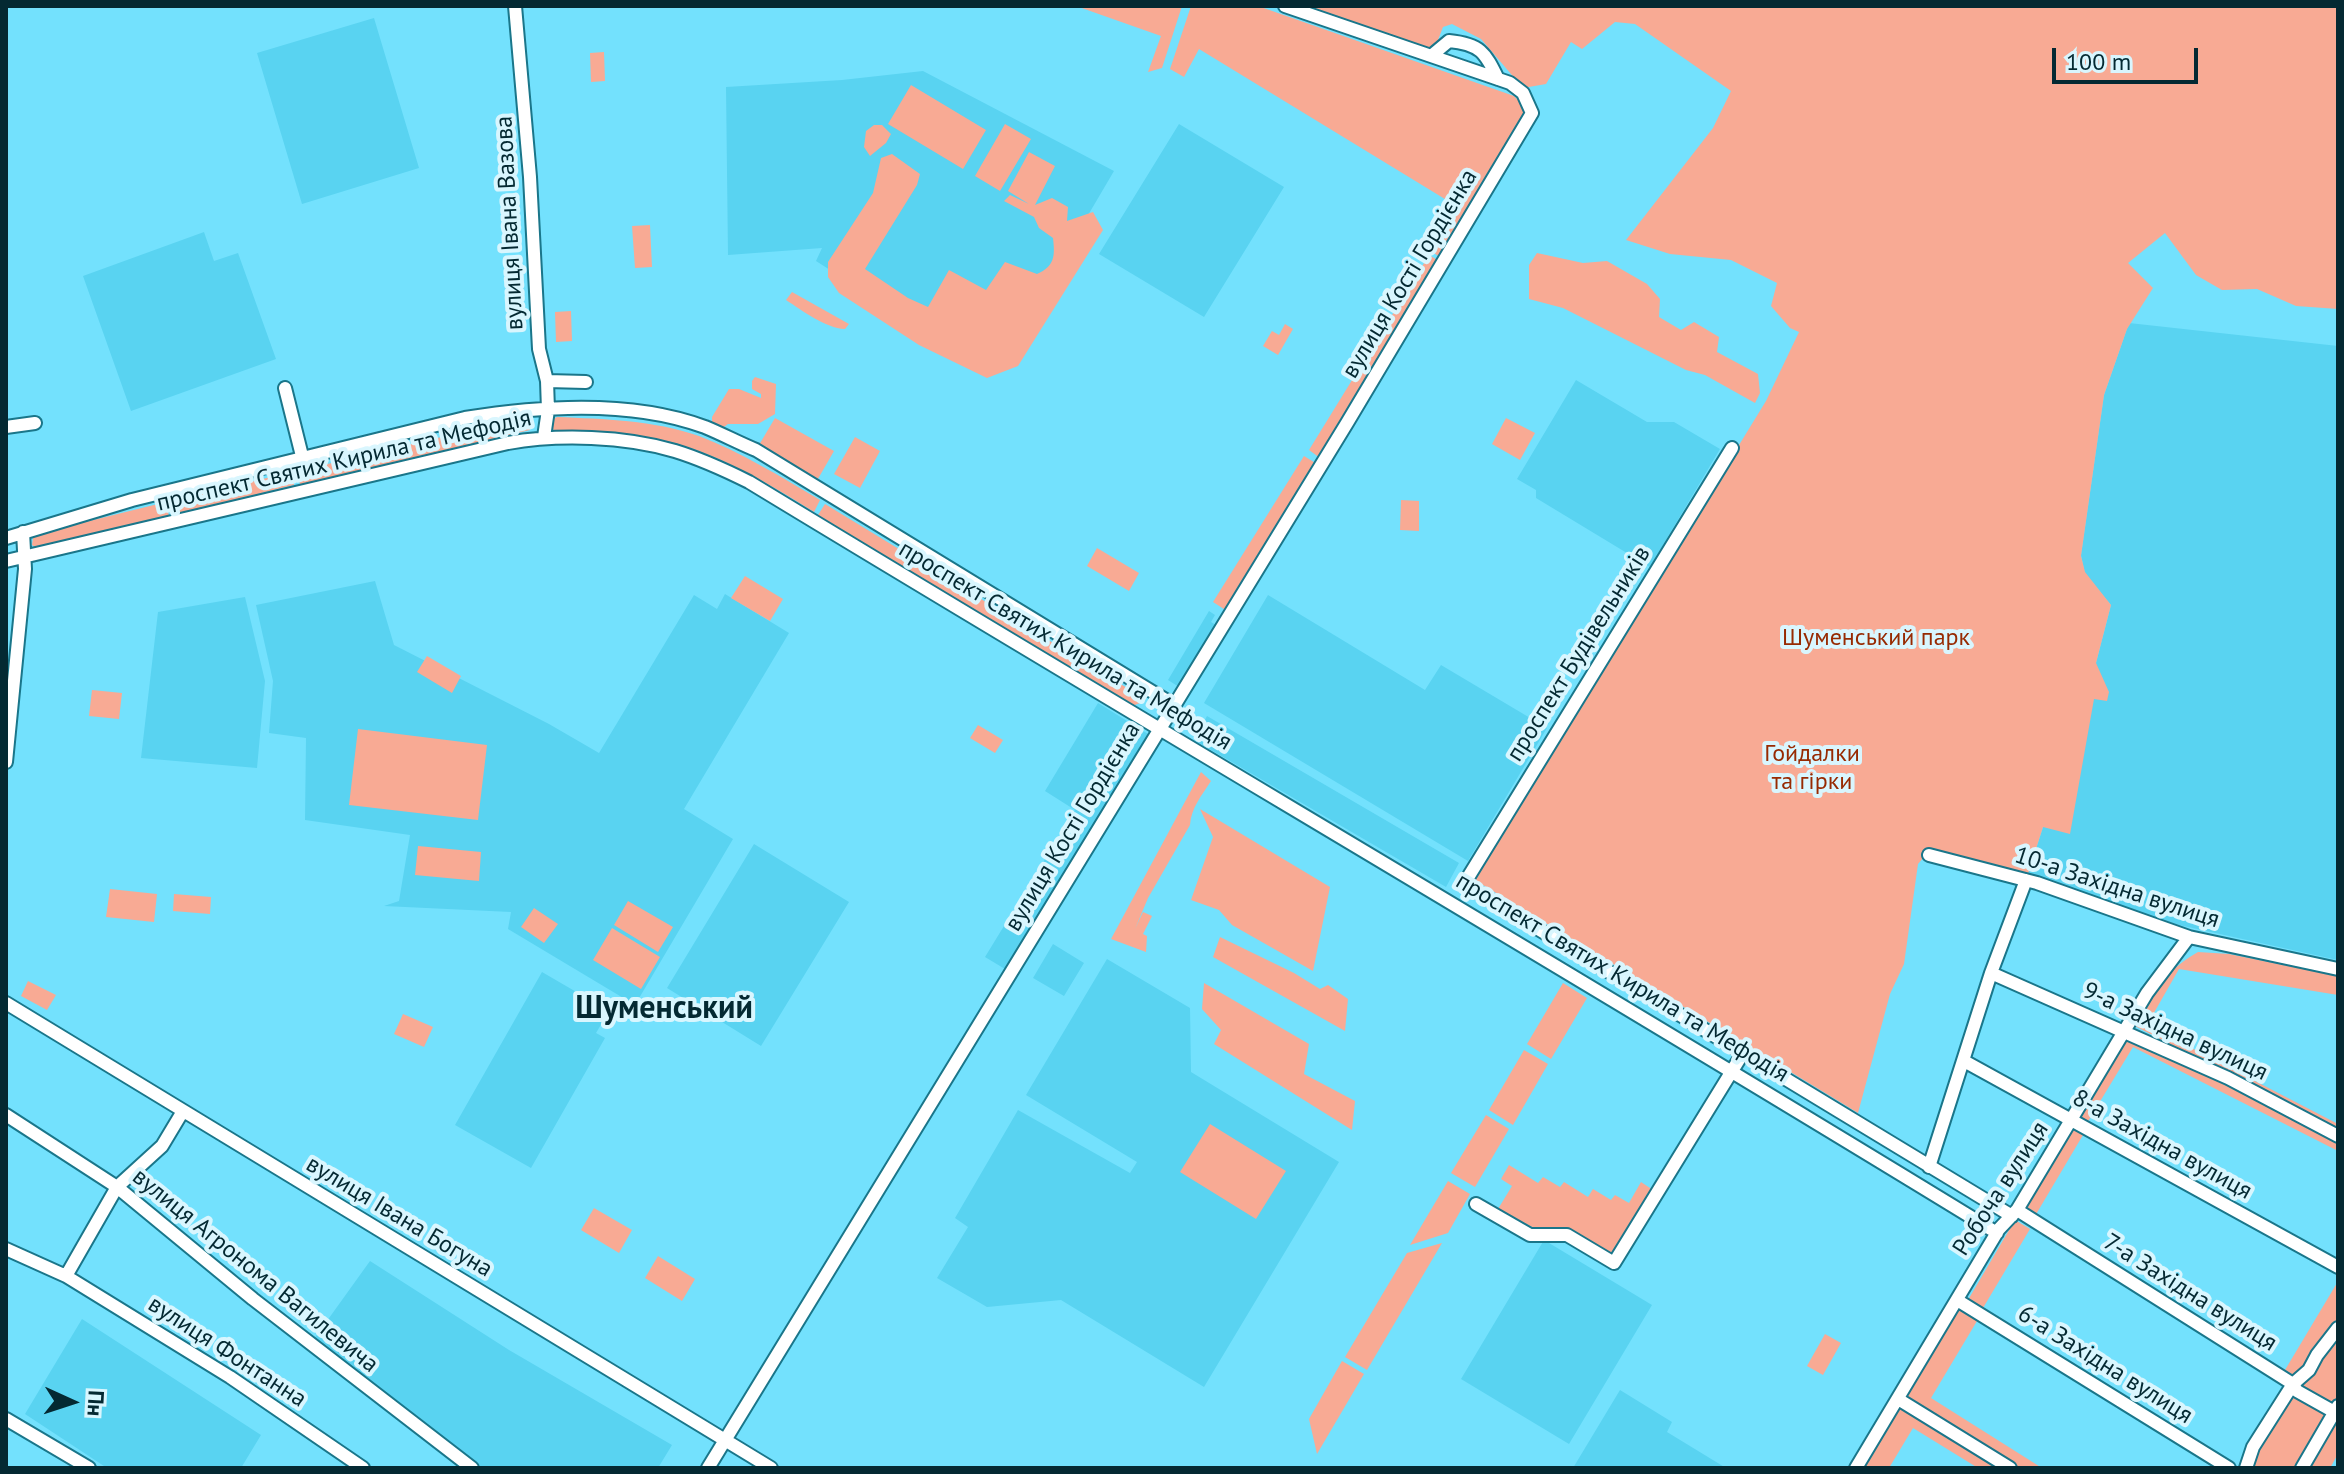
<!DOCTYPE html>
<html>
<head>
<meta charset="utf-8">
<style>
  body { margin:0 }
  #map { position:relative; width:2344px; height:1474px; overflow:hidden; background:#73e1fd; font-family:"PT Sans",sans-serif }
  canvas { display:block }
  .frame { position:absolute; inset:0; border:8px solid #042932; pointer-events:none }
  .north { position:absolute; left:32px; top:1362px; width:80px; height:80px; -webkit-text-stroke:6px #d9f6fe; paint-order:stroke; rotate:93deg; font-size:22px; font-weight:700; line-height:32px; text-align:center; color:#042932 }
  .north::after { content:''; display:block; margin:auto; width:28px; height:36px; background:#042932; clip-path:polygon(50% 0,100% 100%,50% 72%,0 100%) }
  .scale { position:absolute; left:2052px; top:48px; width:146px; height:36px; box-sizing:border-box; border:4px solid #042932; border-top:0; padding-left:10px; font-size:24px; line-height:28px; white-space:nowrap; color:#042932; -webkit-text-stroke:6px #d9f6fe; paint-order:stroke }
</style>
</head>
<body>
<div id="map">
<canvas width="2344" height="1474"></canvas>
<div class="frame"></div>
<div class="north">Пн</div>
<div class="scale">100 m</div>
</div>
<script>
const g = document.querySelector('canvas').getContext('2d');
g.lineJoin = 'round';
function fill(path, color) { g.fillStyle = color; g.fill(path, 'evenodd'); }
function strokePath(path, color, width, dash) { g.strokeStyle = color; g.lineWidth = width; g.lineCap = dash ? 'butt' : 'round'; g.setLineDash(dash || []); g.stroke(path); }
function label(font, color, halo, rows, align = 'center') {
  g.font = font + ' "PT Sans",sans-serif'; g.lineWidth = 8; g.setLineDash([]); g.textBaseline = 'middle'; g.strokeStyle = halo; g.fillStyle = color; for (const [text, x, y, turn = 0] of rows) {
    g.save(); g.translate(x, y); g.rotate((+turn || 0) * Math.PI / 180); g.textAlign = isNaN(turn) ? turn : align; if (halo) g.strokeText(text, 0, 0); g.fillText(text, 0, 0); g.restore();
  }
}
fill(new Path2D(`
  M374 18 419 168 302 204 257 53Z
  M923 71 1114 171 994 375 816 261 822 248 728 255 726 87 842 80Z
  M1179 124 1284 187 1204 317 1099 254Z
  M204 232 214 261 238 253 276 359 131 411 83 276Z
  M2129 323 2338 346V960L2179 925 2027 877 2096 663 2111 605 2085 574 2081 555 2104 395Z
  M1576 380 1647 422H1674L1720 449 1650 567 1536 498V490L1517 479Z
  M375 581 394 645 549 724 599 753 694 595 717 609 725 594 789 633 684 809 733 839 635 1005 508 929 511 912 384 906 399 901 410 835 305 820 306 738 269 733 273 681 256 605Z
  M1268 595 1425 690 1441 665 1547 728 1468 861 1204 703Z
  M245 597 265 681 257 768 141 758 158 612Z
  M1209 611 1215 615 1211 622 1216 625 1179 687 1168 680Z
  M1098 703 1148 734 1005 969 985 957 1075 810 1045 791Z
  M1207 716 1459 863 1446 887 1194 740Z
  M754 844 849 902 761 1046 667 988Z
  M1053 944 1084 963 1064 996 1033 978Z
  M1107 959 1190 1008 1191 1072 1339 1162 1204 1387 1061 1300 987 1307 937 1278 968 1227 955 1218 1018 1110 1130 1173 1137 1162 1026 1095Z
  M542 972 609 1011 596 1033 605 1038 531 1168 455 1125Z
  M1544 1240 1652 1305 1569 1444 1461 1379Z
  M370 1261 509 1350 672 1445 658 1468H479L314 1339Z
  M82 1319 261 1435 241 1468H107L25 1414Z
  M1620 1390 1672 1422 1667 1432 1726 1468H1573Z`), '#59d3f1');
fill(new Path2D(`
  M1076 6H1182L1162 68 1148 72 1161 36Z
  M1191 6H1258L1514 96 1522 104 1526 112 1442 258 1432 252 1458 207 1199 49 1184 77 1170 69Z
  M1305 6H2338V309L2296 306 2257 289 2222 290 2196 275 2165 233 2128 263 2153 288 2127 329 2104 395 2081 556 2085 572 2111 605 2096 663 2109 692 2107 701 2094 699 2070 834 2043 827 2027 877 1934 853 1935 848 1931 849 1918 864 1904 964 1890 994 1858 1113 1473 879 1766 401 1799 332 1790 328 1771 306 1777 283 1731 260 1670 254 1626 240 1713 128 1731 91 1635 24 1615 22 1582 49 1571 42 1546 84 1523 88 1481 39 1452 24 1443 27 1438 40 1430 50Z
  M604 52 605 81 591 82 590 53Z
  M911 85 986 130 963 169 888 124Z
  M1005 124 1031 139 1000 191 975 176Z
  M874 125H882L891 134 886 143 870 156 864 147 866 131Z
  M1029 152 1055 166 1035 205 1052 198 1068 207 1067 221 1093 212 1103 230 1018 366 987 378 919 345 839 293 828 277V262L873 193 881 158 892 154 920 174 917 185 865 269 908 298 928 307 949 270 986 290 1005 262 1037 274C1055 266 1055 256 1053 238L1039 228 1034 217 1004 201 1010 195 1029 204 1008 191Z
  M650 225 652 267 635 268 632 226Z
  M1537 253 1583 263 1607 261 1647 284 1660 299 1659 317 1681 330 1694 322 1719 337 1717 352 1758 374 1760 393 1755 403 1705 375 1686 370 1563 308 1529 299V265Z
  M1429 255 1441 262 1320 458 1309 450Z
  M792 292 849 324 845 329C825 328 803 311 786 300Z
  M571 311 572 341 556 342 555 312Z
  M1285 324 1293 329 1278 355 1263 346 1272 331 1279 335Z
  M755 377 776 384 775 414 758 424H728L721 429 712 425V417L729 389H739L761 398V394L752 389V381Z
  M557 417C604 419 653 420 699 436 741 452 781 477 820 500L814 512C769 484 723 456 671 442 633 432 593 433 554 430L549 425 552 420Z
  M775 418 834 451 815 484 756 450Z
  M1506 418 1535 433 1520 460 1492 444Z
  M509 421 527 422 530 430 300 485 298 471Z
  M855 437 880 451 860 488 834 474Z
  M1304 456 1317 464 1227 611 1213 602Z
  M291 472 294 485 177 514 173 501Z
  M1401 500 1419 501V531L1400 530Z
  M166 502 169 516 37 548 32 545 33 538 37 534Z
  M825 504 1137 694 1140 703 1132 706 818 515Z
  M1097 548 1139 573 1129 591 1087 566Z
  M745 576 783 599 770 621 731 598Z
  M427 656 461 676 452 693 417 672Z
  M92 690 122 693 119 719 89 716Z
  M978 725 1003 740 995 753 970 738Z
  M358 729 487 745 478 820 349 805Z
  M1201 772 1211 781C1202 795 1191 808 1190 825L1148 898 1135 929 1143 912 1152 916 1143 934 1147 936 1146 952 1111 939Z
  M1200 809 1330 887 1313 971 1232 925 1219 910 1191 900 1213 837Z
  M418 846 481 852 479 881 415 875Z
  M110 889 157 894 154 922 106 917Z
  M174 894 211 897 210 914 173 911Z
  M628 901 673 927 658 952 614 925Z
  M534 908 558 924 544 943 521 927Z
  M612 928 660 957 641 989 593 960Z
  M1220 937 1294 973 1320 989 1328 985 1348 999 1345 1031 1213 957Z
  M2198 952 2229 954 2338 976V995L2179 969 2147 1025 2338 1124V1131L2133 1025C2151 994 2166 970 2198 952Z
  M28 981 56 995 47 1010 21 996Z
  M1204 983 1309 1044 1304 1074 1355 1101 1352 1130 1214 1044 1221 1030 1202 1009Z
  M1563 983 1587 998 1551 1059 1527 1044Z
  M403 1014 433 1027 424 1047 394 1034Z
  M2126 1039H2135L2338 1143V1151L2133 1047 2087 1123 2078 1117Z
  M1524 1050 1548 1064 1513 1125 1489 1110Z
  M1486 1115 1509 1129 1475 1187 1451 1173Z
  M1210 1124 1286 1171 1256 1219 1180 1172Z
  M2072 1129 2083 1135 2035 1216 2025 1210Z
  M1509 1165 1538 1183 1543 1177 1560 1187 1564 1182 1588 1197 1593 1189 1611 1200 1615 1195 1629 1203 1641 1182 1653 1190 1612 1256 1566 1228H1534L1498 1209 1512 1186 1501 1179Z
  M1448 1181 1470 1194 1448 1233 1410 1245Z
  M594 1208 632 1230 619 1253 581 1230Z
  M2015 1220 2030 1229 1983 1308 1968 1300Z
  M1442 1243 1367 1370 1345 1357 1407 1253Z
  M658 1256 695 1279 682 1301 645 1278Z
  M2337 1283 2338 1321 2336 1327 2305 1369 2295 1376 2285 1370Z
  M1959 1310 1977 1321 1931 1398 2042 1468H2019L1908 1400 1907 1394Z
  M2338 1332V1401L2334 1408 2297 1384Z
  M1825 1334 1841 1343 1823 1375 1807 1366Z
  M1342 1361 1364 1374 1317 1454 1309 1419Z
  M2294 1392 2330 1414 2298 1468H2249L2256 1449Z
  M1900 1407 1999 1468H1978L1913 1428 1889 1468H1859L1895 1409Z
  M2336 1417 2338 1419V1454L2330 1468H2306Z`), '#f8aa94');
const minor = new Path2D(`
  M515 6 530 177 539 349 547 381 548 410 544 437
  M1431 56 1449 41C1480 44 1485 52 1498 79
  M547 381 586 382
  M285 388 302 456
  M6 427 35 423
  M1732 448 1464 884 2012 1216
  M6 538 132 500 465 418C539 406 633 400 705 427 722 434 739 443 756 450L1174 705
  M6 561 508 443C558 434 625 436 675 451 701 459 725 470 749 482 1164 734 1583 979 1997 1233
  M6 762 25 569 23 532
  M1929 855 2037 883 2189 937 2338 969
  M1991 973 2228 1078 2338 1136
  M6 1003 771 1468
  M1964 1061 2338 1267
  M6 1115 117 1187 253 1299 472 1468
  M1929 1167 1991 973 2026 880
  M1476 1204 1530 1235H1567L1614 1263 1743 1053
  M2017 1210 2293 1384 2297 1391 2338 1414
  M6 1249 66 1276 230 1377 363 1468
  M66 1276 117 1187 162 1146 183 1111
  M1957 1300 2229 1468
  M1898 1399 2010 1468
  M6 1419 89 1468
  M708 1468 1347 423 1532 113 1523 93 1510 83 1285 6
  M1856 1468 1999 1229 2017 1210 2147 993 2189 937
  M2246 1468 2253 1447 2293 1384 2309 1370 2317 1355 2338 1328
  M2302 1468 2338 1406`);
strokePath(minor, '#1a768a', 16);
strokePath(minor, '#fff', 12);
label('24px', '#042932', '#d9f6fe', [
  ["вулиця Івана Вазова",510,223,-93],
  ["вулиця Кості Гордієнка",1410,274,-59],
  ["проспект Святих Кирила та Мефодія",344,461,-13],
  ["проспект Святих Кирила та Мефодія",1065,646,31],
  ["проспект Будівельників",1579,654,-58],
  ["вулиця Кості Гордієнка",1073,827,-59],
  ["10-а Західна вулиця",2117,888,18],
  ["проспект Святих Кирила та Мефодія",1622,978,31],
  ["9-а Західна вулиця",2175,1032,25],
  ["8-а Західна вулиця",2162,1145,29],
  ["Робоча вулиця",2001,1189,-57],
  ["вулиця Івана Богуна",399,1217,31],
  ["вулиця Агронома Вагилевича",255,1271,39],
  ["7-а Західна вулиця",2190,1293,32],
  ["вулиця Фонтанна",227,1352,33],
  ["6-а Західна вулиця",2105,1365,32]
]);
label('24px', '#972a02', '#d9f6fe', [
  ["Шуменський парк",1876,638],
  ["Гойдалки",1812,754],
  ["та гірки",1812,782]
]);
label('bold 32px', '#042932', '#d9f6fe', [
  ["Шуменський",664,1009]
]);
</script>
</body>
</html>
